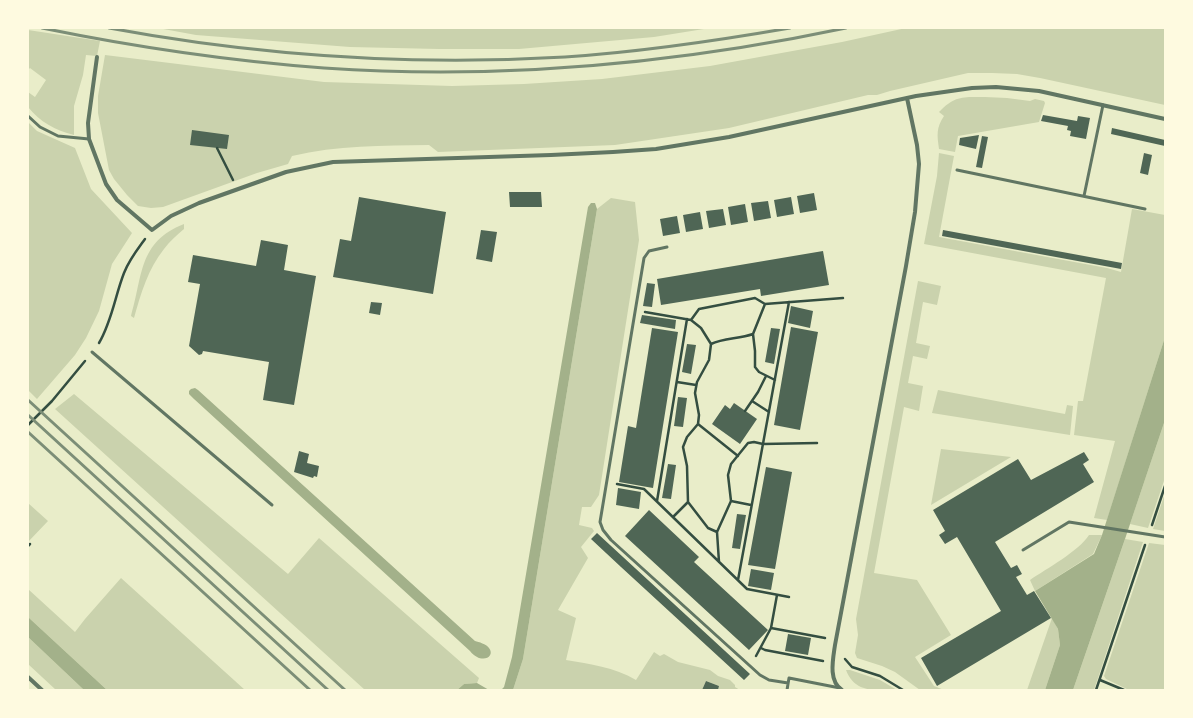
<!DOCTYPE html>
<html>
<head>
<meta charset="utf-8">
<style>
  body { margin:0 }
  #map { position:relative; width:1193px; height:718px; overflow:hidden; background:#e9edc9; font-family:"PT Sans",sans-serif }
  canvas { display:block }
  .frame { position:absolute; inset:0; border:29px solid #fefae0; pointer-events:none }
</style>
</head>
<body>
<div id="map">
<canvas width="1193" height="718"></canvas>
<div class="frame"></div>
</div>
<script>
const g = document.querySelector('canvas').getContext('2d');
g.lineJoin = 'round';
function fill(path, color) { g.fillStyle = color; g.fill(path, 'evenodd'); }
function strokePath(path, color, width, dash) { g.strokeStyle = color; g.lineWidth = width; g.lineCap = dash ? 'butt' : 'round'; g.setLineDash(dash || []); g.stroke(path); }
fill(new Path2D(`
  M158 28H710L654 37 519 49H439L350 47 196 35Z
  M906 28H1165V105L1040 78 1017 74 992 73H968L890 91 877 95H868L729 128 615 145 438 152 429 145C383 146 337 145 292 156L288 164 257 173 163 207 151 208 138 206 127 195 114 179 109 170 98 113V96L105 55 324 82 452 86 524 84 602 79 710 66 842 42Z
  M28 30 100 41 97 56 86 55 83 75 74 106V135C55 130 40 122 28 107V92L35 97 46 80 30 68 28 70Z
  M985 97 1007 98 1030 101 1035 99 1044 101 1045 103 1039 122 958 136 955 152 939 149C937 135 936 128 944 116L939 112C955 95 964 97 985 97Z
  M28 122 37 131 75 148 91 189 132 233 112 264 99 311 86 338 75 355 37 399 28 390Z
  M939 153 954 156 939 237 1107 268 1121 272 1132 209 1165 215V337L1107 520 1094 518 1115 441 1074 435 1078 401H1083L1106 278 924 244 937 176Z
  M611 198 635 202 639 240 599 495 591 507H582L579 525 592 528 594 531 581 547 588 558 558 610 576 618 566 660C590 664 614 667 636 680L654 652 660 656 664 654 678 662 710 670 718 676 730 680 735 685V687L740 690H718L719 686 706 681 702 690H513L523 659 597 209Z
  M184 224V229C177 235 170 241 164 249 148 269 141 293 134 318L131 316C143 276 138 242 184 224Z
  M918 281 941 286 937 305 923 302 916 343 930 346 927 359 913 356 908 383 923 386 919 411 904 407 874 573 917 580 951 635 915 657 934 686 944 690H920L895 672 882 666 857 658 855 653 858 635 856 619Z
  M938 390 1065 414 1067 405 1073 406 1070 435 932 413Z
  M74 394 288 574 319 538 479 678 477 683 464 684 457 690H365L55 409Z
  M1165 420V478L1148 528 1130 524Z
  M941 449 1011 457 931 505Z
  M1165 493V531L1153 529Z
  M28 503 48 521 28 542Z
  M1089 535H1102L1093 554 1035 591 1030 580C1046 569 1079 551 1089 535Z
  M1125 539 1143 542 1094 690H1073Z
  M1149 543 1165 545V690H1129L1106 679 1104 676Z
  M121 578 245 690H107L28 617V589L75 632 85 619Z
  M1052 618 1058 629 1060 645 1045 690H1027Z
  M28 637 84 690H56L28 664Z
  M846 670H850L880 680 897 690C877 690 855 694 846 670Z`), '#cad2ad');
fill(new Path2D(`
  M591 203H595L597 209 523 659 513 690H501L504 687 512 657 588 207Z
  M1165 337V420L1125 539 1073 690H1045L1060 645 1058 629 1035 591 1094 554 1102 535Z
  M195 388 198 390 475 641C479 642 486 644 489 648 496 657 481 665 470 651L194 399 189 394V391L191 389Z
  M28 617 107 690H84L28 637Z
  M477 683 489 690H457L464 684Z`), '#a3b18a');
fill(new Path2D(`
  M1043 115 1077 121 1078 116 1090 118 1086 139 1070 136 1071 131 1067 130 1068 126 1041 121Z
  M1112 128 1165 140V146L1111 134Z
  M192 130 229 135 227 149 190 145Z
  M979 135 976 149 959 145 960 138Z
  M982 136 988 137 982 168 976 167Z
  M1144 153 1152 155 1148 175 1140 173Z
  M509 192H541L542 207H510Z
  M814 193 817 210 800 213 797 196Z
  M359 197 446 212 433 294 333 277 340 239 351 241Z
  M791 197 794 214 777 217 774 200Z
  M768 201 771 218 754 221 751 203Z
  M745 204 748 222 731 225 728 207Z
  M723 209 726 225 709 228 706 211Z
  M700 212 703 229 686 232 683 215Z
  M677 216 680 233 663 236 660 219Z
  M481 230 497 232 492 262 476 259Z
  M943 230 1122 263 1121 269 942 236Z
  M261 240 288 245 284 270 316 276 294 405 263 400 269 362 203 351 202 354 199 355 189 346 200 284 188 282 193 255 256 266Z
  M823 251 829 285 761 296 760 289 661 305 657 279Z
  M647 283 655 284 652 307 643 306Z
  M371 302 382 303 380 315 369 313Z
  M791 306 813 311 810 328 788 323Z
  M642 315 676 320 675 329 640 323Z
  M791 327 818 332 800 430 774 425Z
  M652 328 678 332 653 488 619 482 628 426 636 428Z
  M771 328 780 329 774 364 765 362Z
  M687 344 696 345 691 374 682 372Z
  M678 397 687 398 683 427 674 426Z
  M734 403 757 419 740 444 712 424 725 405 730 409Z
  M299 451 309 454 307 463 319 466 317 477 314 476 313 478 294 472Z
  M1084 452 1089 460 1083 464 1094 482 995 542 1011 568 1017 565 1022 574 1016 577 1027 595 1034 591 1051 618 937 686 921 658 1001 611 957 537 945 544 939 535 945 531 933 510 1018 459 1031 480Z
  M668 464 676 465 671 499 662 498Z
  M766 467 792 472 775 569 748 565Z
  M618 488 641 492 639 509 616 505Z
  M649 510 699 557 694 562 768 630 749 650 625 536Z
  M737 514 746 515 740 549 732 548Z
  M597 533 610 545 750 674 744 680 621 567 591 539Z
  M751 569 774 573 771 590 748 586Z
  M788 634 811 638 808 655 785 651Z
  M706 681 719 686 718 690H702Z`), '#4f6655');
strokePath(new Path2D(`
  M217 148 233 180
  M765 304 753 334 755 351V367L759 372 775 380
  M645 312 691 320 699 309 755 298 765 304 843 298
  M691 320 701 328 711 344 709 360 697 382 695 393 699 415 698 424 687 437 683 447 687 466 688 502 708 528 717 532
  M99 343C112 321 115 296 124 273 129 260 137 250 145 239
  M711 344C724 338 739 339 753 334
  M677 382 696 385
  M752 401 769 412
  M745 411 758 392 766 376
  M698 424 738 456
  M28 425 52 401 85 361
  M617 484 644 489 747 589 789 597
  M657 501 687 319
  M731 501 751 505
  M673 517 688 502
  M1152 525 1165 486
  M28 546 30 544
  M719 562 717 532 731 501 728 475 731 464 748 443 754 442 763 444 817 443
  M738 580 789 302
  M771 628 825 638
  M761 648 765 650 823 661
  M756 656 771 628 777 595
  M845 659 852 667 880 676 903 690
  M1100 680 1124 690
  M1096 690 1145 545`), '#344e41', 2.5);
strokePath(new Path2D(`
  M28 116 40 127 58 136 89 139
  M957 170 1145 209
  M1084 196 1103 105
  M667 247 649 251 644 258 600 522 603 530 611 540 760 675 769 680 788 683
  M92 352 272 505
  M1023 550 1069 522 1165 537
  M787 690 789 678 840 688`), '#617663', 3);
strokePath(new Path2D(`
  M97 57 88 123 89 139 106 184 117 200 152 230 171 216 199 203 286 172 333 162 551 155 613 152 656 149 729 137 916 96 972 88 996 87 1039 91 1165 119
  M28 677 42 690
  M842 690C828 681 833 659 835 645L906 266 915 212 919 164 917 145 907 98`), '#617663', 4);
strokePath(new Path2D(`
  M42 28C135 47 230 61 324 68 499 80 675 64 846 28
  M109 28C260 56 412 66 565 57 640 52 715 41 790 28
  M28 400 345 690
  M28 415 328 690
  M28 432 310 690`), '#7c8e77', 3);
</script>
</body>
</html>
